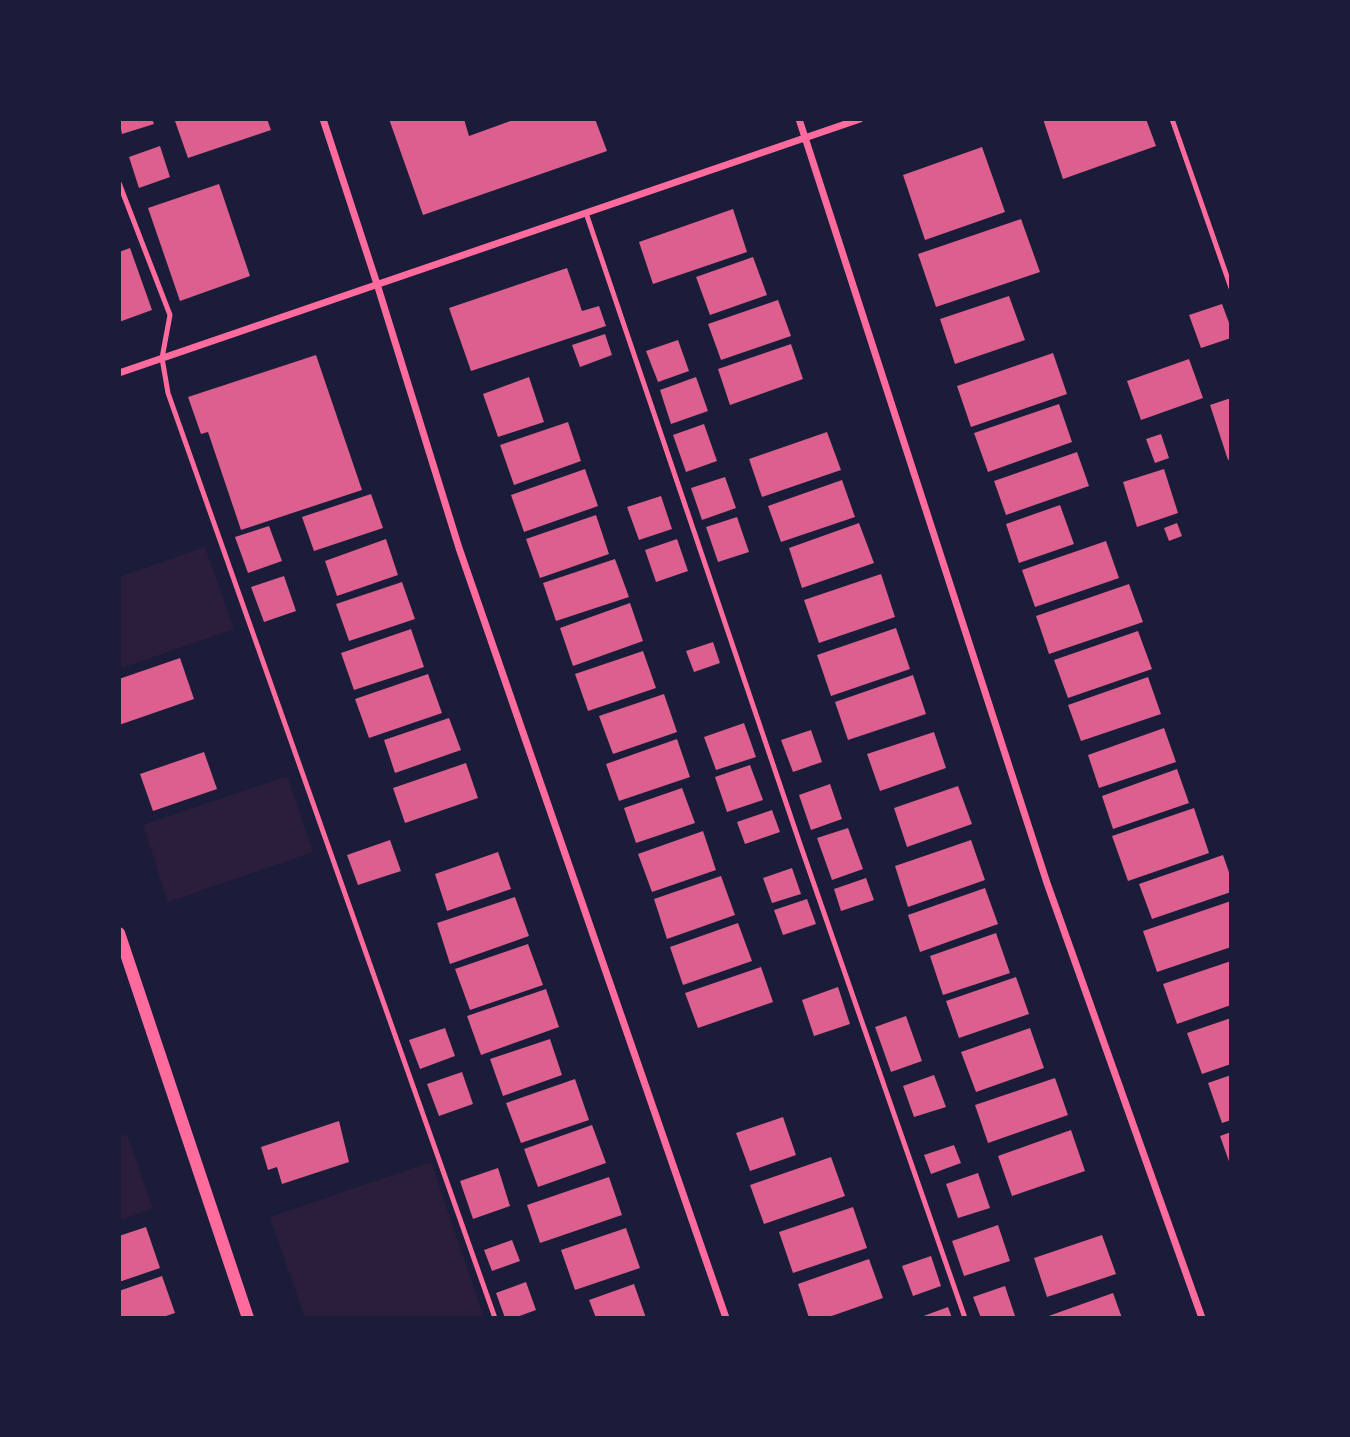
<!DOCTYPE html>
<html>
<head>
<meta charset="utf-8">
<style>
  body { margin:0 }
  #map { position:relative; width:1350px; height:1437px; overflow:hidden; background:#1b1b3a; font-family:Inter,sans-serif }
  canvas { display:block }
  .frame { position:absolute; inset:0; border:121px solid #1b1b3a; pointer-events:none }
</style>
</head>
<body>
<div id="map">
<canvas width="1350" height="1437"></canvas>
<div class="frame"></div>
</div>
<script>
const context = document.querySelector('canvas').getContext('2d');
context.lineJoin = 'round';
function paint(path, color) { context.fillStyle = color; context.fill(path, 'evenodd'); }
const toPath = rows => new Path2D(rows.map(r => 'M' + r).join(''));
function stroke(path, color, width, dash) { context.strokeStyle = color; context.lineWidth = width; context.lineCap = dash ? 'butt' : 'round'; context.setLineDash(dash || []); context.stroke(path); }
const green = toPath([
  [205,547,234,629,119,669,119,577],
  [287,776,313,852,168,902,143,825],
  [127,1134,153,1209,119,1220,119,1137],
  [431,1162,484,1318,305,1318,270,1217]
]);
const building = toPath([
  [119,119,152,119,154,124,122,134],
  [181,119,267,119,271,130,188,158,175,121],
  [389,119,464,119,469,136,516,119,595,119,607,151,423,215],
  [1043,119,1146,119,1156,146,1063,179],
  [160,146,170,177,139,188,129,157],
  [982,147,1005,212,925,240,903,175],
  [219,184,250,276,180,301,148,208],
  [733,209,747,252,653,284,639,242],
  [1021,219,1040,272,936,307,918,254],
  [130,248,152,310,119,322,119,252],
  [753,257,767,295,710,315,696,277],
  [567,268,582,311,599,306,606,326,471,371,449,308],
  [1009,296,1025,340,955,364,940,319],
  [778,300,791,336,721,360,708,324],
  [1222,304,1231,328,1231,338,1201,348,1189,315],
  [605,334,612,355,580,367,572,345],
  [678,340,689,371,658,382,646,351],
  [791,344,803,379,730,405,718,369],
  [1053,353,1067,394,971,427,957,386],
  [316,355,362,490,241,530,208,432,201,434,188,397],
  [1189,359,1203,398,1141,420,1127,381],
  [529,377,544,422,498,437,483,394],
  [696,377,708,411,671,424,660,390],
  [1231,398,1231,459,1228,460,1210,405],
  [1059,404,1072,442,988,472,974,433],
  [568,422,581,461,514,485,500,445],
  [704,424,717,461,686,472,673,435],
  [827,432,841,470,762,497,749,459],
  [1161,434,1169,458,1155,463,1146,439],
  [1077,452,1089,486,1006,515,994,481],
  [585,469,598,506,524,532,511,495],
  [1164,469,1178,513,1137,527,1123,482],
  [725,477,736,508,702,520,691,488],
  [842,480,855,517,781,542,768,506],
  [371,494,383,528,314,551,302,517],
  [661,496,672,529,639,540,627,507],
  [1060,505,1074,544,1019,563,1006,524],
  [596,515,609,554,540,578,526,539],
  [737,517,749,552,718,562,706,527],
  [859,523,874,563,802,588,789,548],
  [1177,523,1182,536,1169,541,1164,528],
  [269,526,282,561,248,573,235,537],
  [386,539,398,575,337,596,325,561],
  [677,539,688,571,656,582,645,550],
  [1106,541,1119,578,1035,607,1022,570],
  [615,559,629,597,556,621,543,583],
  [881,574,895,617,819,643,804,600],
  [284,576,296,611,264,622,251,587],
  [402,582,415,619,349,641,336,604],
  [1129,584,1143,622,1049,654,1036,616],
  [630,603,643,641,573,666,560,628],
  [896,628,910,669,831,696,817,655],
  [411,629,424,667,354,690,341,653],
  [1138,631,1152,669,1068,698,1054,660],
  [713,642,720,663,694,672,686,651],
  [643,651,656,688,588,711,575,674],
  [180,658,194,699,119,725,119,679],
  [428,674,442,713,369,738,355,699],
  [913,675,926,714,848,740,835,702],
  [1148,677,1161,714,1081,741,1068,705],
  [664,694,677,732,613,754,599,716],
  [449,718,461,750,395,773,384,740],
  [744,723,756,757,716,770,704,737],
  [1164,728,1176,762,1099,788,1088,755],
  [811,730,822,762,793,772,781,740],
  [934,732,946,768,880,791,867,754],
  [677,739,690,777,619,801,606,764],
  [204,752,217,789,153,811,140,774],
  [466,763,478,798,405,823,393,788],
  [750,765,763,800,727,812,715,777],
  [1177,769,1189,803,1113,829,1102,796],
  [830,784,842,819,811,830,799,795],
  [958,786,972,824,907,847,894,808],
  [682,788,695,823,636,843,624,808],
  [1194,808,1209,853,1128,881,1112,836],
  [772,810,780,832,745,844,737,822],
  [848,828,863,869,832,880,817,838],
  [703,831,716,870,652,892,638,854],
  [390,840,401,871,358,885,347,855],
  [971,840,985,880,908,907,895,866],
  [498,852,511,889,447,911,435,874],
  [1223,855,1231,878,1231,892,1152,919,1139,884],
  [792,868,801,894,772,903,763,878],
  [721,876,735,915,667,939,654,899],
  [866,878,874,900,841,911,834,889],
  [985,888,998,924,920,952,908,915],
  [515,897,529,936,450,964,437,923],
  [807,899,816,924,783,935,774,910],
  [1231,901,1231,947,1157,972,1143,931],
  [738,923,752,961,683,985,670,947],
  [996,933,1010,973,943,995,930,956],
  [528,944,543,985,470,1010,455,969],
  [1231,961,1231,1005,1177,1024,1163,984],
  [761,967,773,1002,698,1028,685,993],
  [1016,977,1029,1014,959,1038,946,1001],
  [838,987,850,1024,814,1036,802,1000],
  [546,989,559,1027,481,1055,467,1016],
  [906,1016,922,1061,891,1072,875,1027],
  [1231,1018,1231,1064,1202,1074,1187,1033],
  [445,1028,455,1056,420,1069,409,1040],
  [1030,1028,1044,1068,976,1092,961,1052],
  [550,1039,562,1075,503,1096,490,1059],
  [462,1072,473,1104,439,1116,427,1084],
  [934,1075,946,1107,914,1117,903,1086],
  [1231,1075,1231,1120,1222,1123,1208,1083],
  [1055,1078,1068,1115,988,1143,975,1105],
  [575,1079,589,1120,521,1143,506,1103],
  [783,1117,796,1155,750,1171,736,1133],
  [339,1121,349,1162,282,1184,277,1167,268,1170,261,1147],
  [592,1125,606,1163,538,1187,524,1149],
  [1071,1130,1085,1171,1012,1196,998,1156],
  [1231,1132,1231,1167,1220,1136],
  [954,1145,961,1163,931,1174,924,1155],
  [831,1157,845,1196,764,1224,750,1185],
  [498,1168,510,1206,473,1219,460,1181],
  [978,1173,990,1208,958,1218,946,1184],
  [609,1177,622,1215,540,1243,527,1205],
  [853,1207,867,1248,793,1273,779,1232],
  [998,1225,1010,1261,964,1276,952,1241],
  [146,1227,160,1268,119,1282,119,1236],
  [626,1228,640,1268,575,1290,561,1250],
  [1102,1235,1116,1274,1047,1297,1034,1258],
  [512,1240,520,1261,492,1271,484,1250],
  [931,1256,941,1286,913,1296,902,1266],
  [869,1259,883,1298,826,1318,809,1318,798,1284],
  [162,1276,175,1313,160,1318,119,1318,119,1291],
  [526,1282,536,1310,514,1318,505,1318,496,1293],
  [634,1284,646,1318,596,1318,589,1300],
  [1005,1286,1015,1316,981,1318,973,1297],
  [1113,1293,1122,1318,1043,1318],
  [948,1307,952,1318,918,1318]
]);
const service = toPath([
  [1172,119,1231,288],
  [119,183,170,315,162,358,168,393,495,1318],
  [586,213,800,844,965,1318]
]);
const minor = toPath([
  [323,119,377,284,459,548,726,1318],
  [799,119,1047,883,1202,1318],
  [119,373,860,119]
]);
const tertiary = toPath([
  [119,933,248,1318]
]);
paint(green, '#2a1e3b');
paint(building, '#dd5f8e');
stroke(service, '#ff6b9d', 5);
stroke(minor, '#ff6b9d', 7);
stroke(tertiary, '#ff6b9d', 12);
</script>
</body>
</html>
